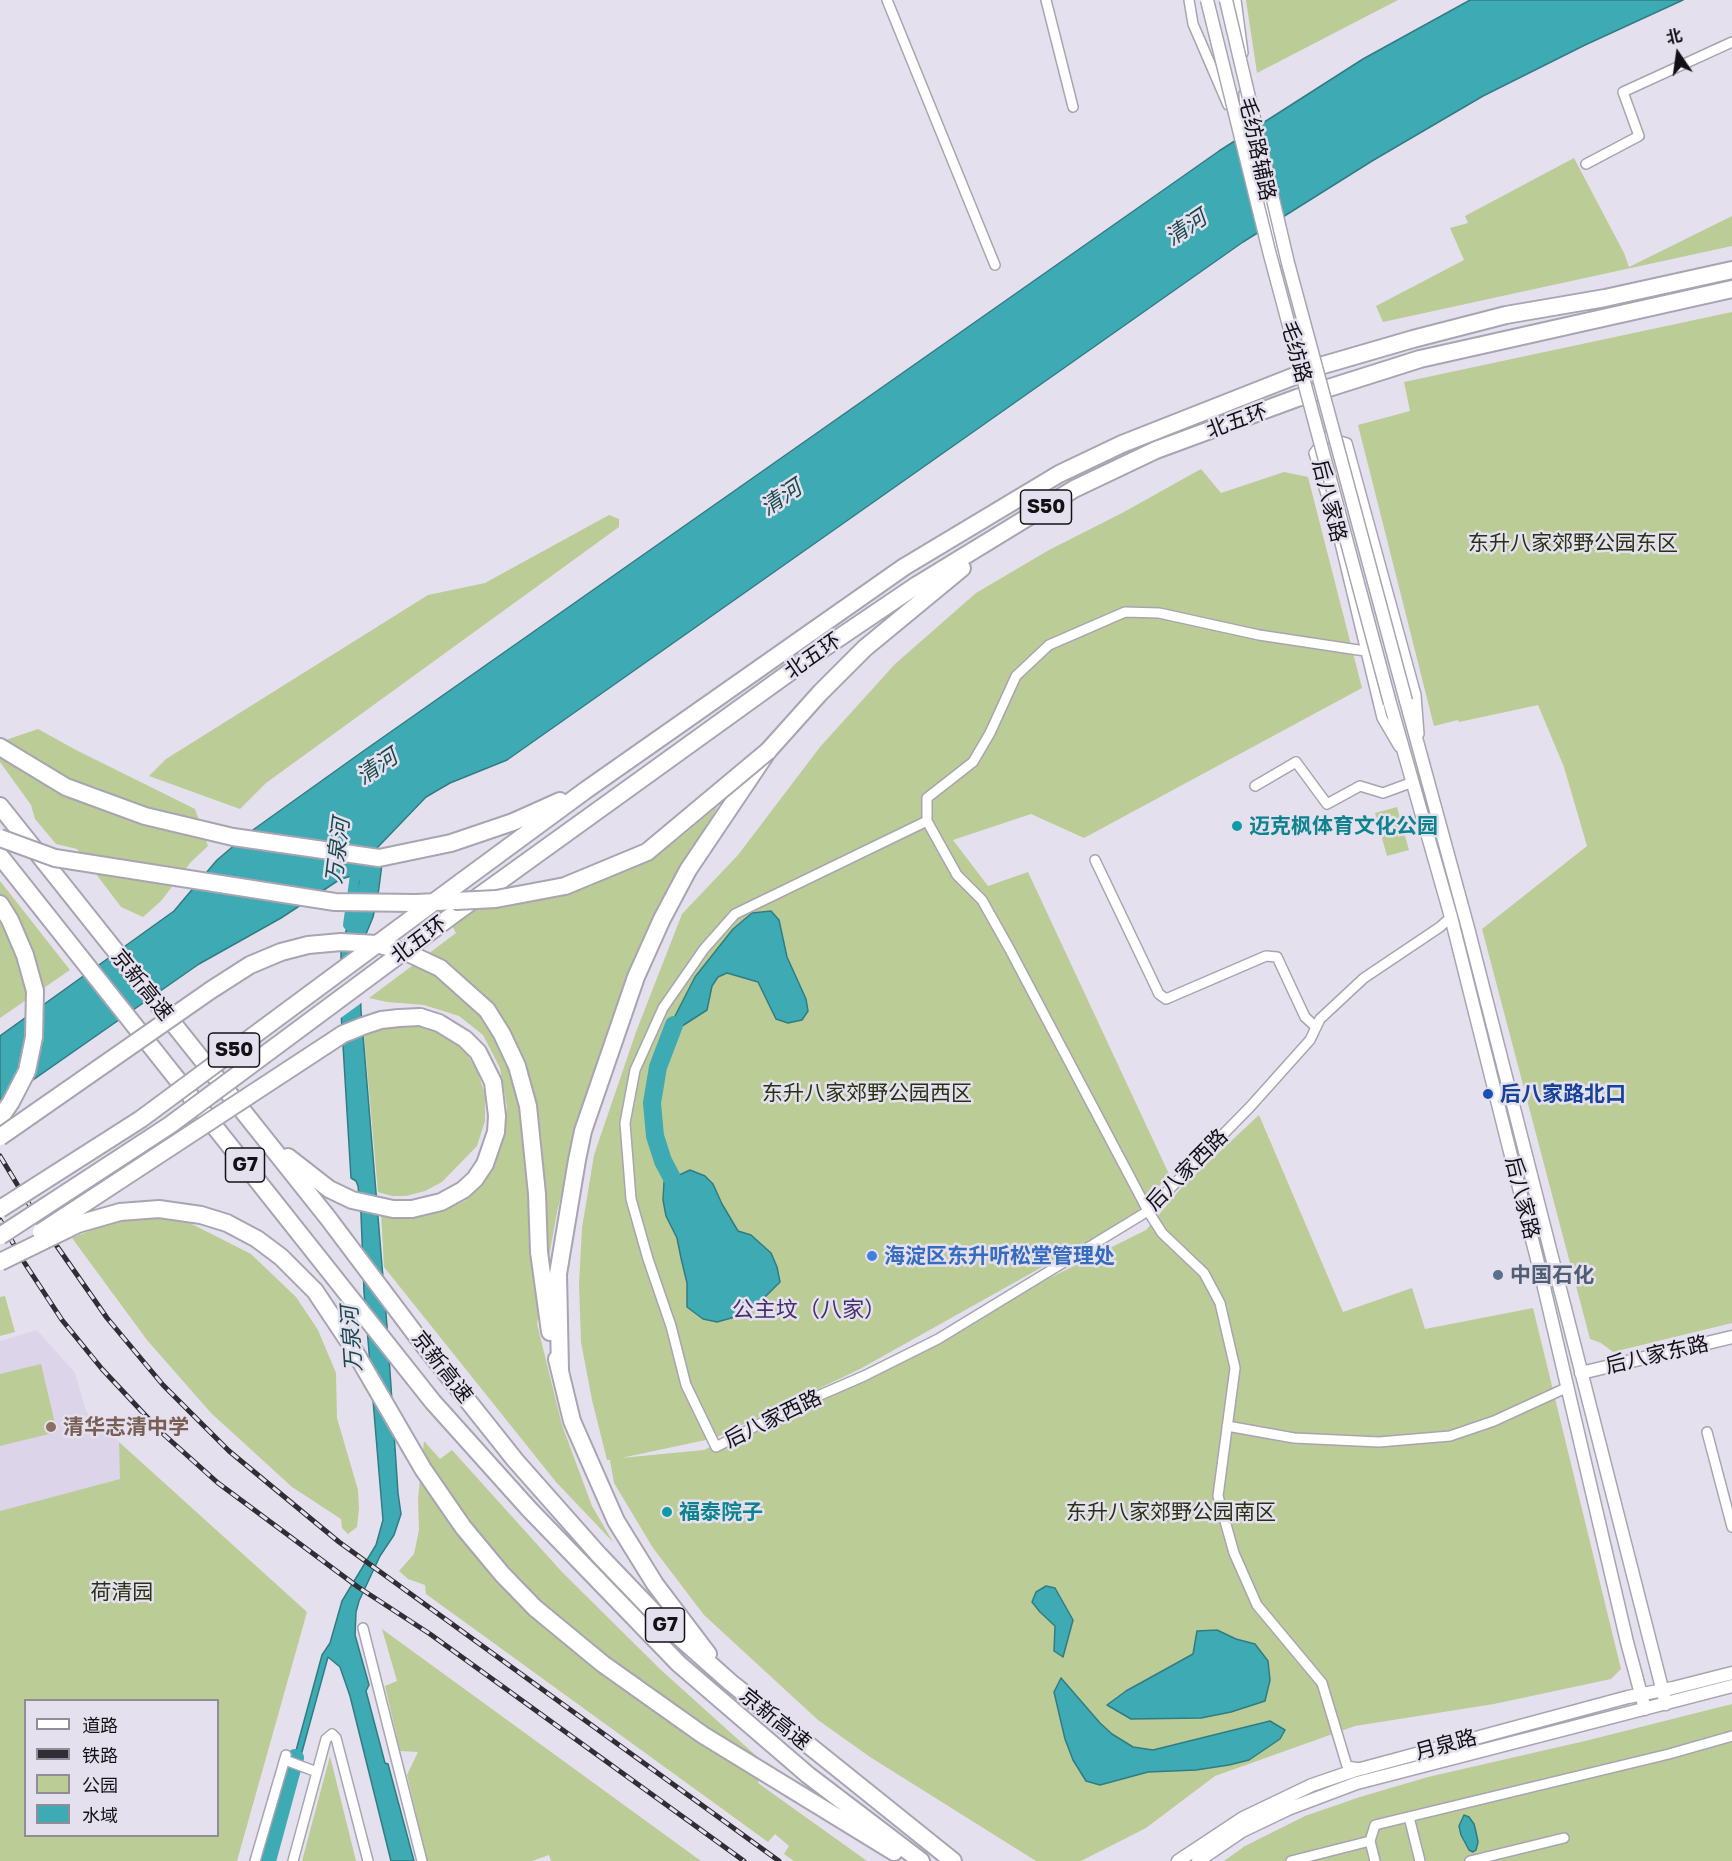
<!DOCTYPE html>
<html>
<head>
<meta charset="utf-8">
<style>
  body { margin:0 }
  #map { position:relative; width:1732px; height:1861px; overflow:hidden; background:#e5e0ee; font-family:"Golos Text","Noto Sans SC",sans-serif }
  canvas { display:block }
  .legend { position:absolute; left:24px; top:1699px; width:195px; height:138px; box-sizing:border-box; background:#e5e0ee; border:2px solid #918d98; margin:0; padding:8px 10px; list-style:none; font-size:18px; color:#131116 }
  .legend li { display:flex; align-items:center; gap:12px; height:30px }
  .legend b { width:30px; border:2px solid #918d98 }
  .north { position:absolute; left:1648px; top:24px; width:60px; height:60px; -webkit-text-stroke:4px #e5e0ee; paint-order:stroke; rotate:347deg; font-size:16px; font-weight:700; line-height:24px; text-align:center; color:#131116 }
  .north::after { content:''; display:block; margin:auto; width:21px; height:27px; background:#131116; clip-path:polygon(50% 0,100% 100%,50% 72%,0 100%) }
</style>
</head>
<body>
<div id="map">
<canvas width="1732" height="1861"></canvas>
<ul class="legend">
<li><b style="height:8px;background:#fff"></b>道路</li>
<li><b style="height:8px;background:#302e34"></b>铁路</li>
<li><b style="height:16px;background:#bbcc96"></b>公园</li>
<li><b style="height:16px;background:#3eaab3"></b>水域</li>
</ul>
<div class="north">北</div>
</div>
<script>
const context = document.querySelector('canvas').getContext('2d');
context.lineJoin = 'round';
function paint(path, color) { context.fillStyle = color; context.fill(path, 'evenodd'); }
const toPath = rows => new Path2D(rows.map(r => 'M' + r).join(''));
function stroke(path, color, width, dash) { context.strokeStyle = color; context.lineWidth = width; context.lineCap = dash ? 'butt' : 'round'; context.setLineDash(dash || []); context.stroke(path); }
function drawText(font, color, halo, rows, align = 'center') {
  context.font = font + ' "Golos Text","Noto Sans SC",sans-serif'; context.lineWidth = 5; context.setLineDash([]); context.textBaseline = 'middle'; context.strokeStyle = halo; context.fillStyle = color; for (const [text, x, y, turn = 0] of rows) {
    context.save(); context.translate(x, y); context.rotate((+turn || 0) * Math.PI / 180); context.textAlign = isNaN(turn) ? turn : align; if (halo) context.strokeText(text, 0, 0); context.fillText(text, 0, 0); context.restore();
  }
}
const built = toPath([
  [37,1330,75,1373,86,1411,119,1442,121,1479,0,1511,0,1341]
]);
const green = toPath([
  [1246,0,1398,0,1257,73],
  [1574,158,1624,253,1629,267,1732,216,1732,246,1383,322,1376,306,1464,260,1450,228,1468,223,1465,216],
  [1732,312,1732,1323,1613,1352,1601,1343,1590,1339,1482,929,1587,846,1564,767,1538,705,1459,722,1458,720,1434,726,1358,425,1410,411,1404,382],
  [1201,469,1221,493,1284,472,1308,477,1362,688,1084,838,1031,814,953,840,988,886,1028,872,1169,1174,1135,1215,860,1369,715,1438,621,1458,704,1450,1146,1230,1182,1187,1259,1115,1343,1312,1412,1288,1425,1329,1533,1308,1621,1669,1611,1679,1494,1704,1355,1726,1215,1776,1146,1828,1081,1861,1036,1861,870,1757,818,1720,704,1615,653,1548,614,1483,610,1460,607,1460,592,1400,581,1342,579,1284,582,1228,594,1155,636,1032,682,914,738,855,820,747,895,664,976,593,1049,550,1122,513],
  [609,515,619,519,619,527,266,783,240,809,149,776,166,759,428,595,485,583],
  [38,729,76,750,195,809,208,846,191,862,161,901,143,917,121,907,77,849,56,844,35,819,31,805,0,762,0,742],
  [718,806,639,949,586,1098,557,1212,537,1324,562,1425,592,1506,613,1542,556,1482,384,1267,381,1212,413,1216,437,1213,465,1201,484,1179,498,1153,507,1107,500,1068,483,1035,459,1016,424,1005,387,1002,369,998,456,933,452,926,478,907,524,901,589,887,671,845],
  [1397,807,1409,850,1387,856,1375,813],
  [0,881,70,970,0,1018],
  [411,1025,425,1027,447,1035,467,1054,478,1073,485,1094,485,1121,477,1146,442,1182,425,1191,406,1196,392,1196,378,1192,364,1035,390,1027],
  [178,1217,251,1254,296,1297,318,1330,336,1373,337,1418,358,1490,359,1509,357,1527,348,1534,342,1528,341,1519,292,1487,211,1413,147,1340,72,1238,121,1218],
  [5,1296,15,1332,0,1336,0,1297],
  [41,1364,57,1432,0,1446,0,1374],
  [424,1441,440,1459,452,1450,562,1572,661,1670,762,1761,758,1783,867,1861,794,1861,784,1854,789,1846,775,1834,768,1842,426,1594,425,1585,408,1579,399,1571,414,1554,419,1530,418,1499],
  [119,1442,307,1612,237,1861,0,1861,0,1511,120,1479],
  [218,1700,218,1836,26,1836,26,1700],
  [382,1629,701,1861,551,1861,549,1855,532,1861,427,1861,407,1775,418,1752,400,1751,385,1686,397,1681],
  [1732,1704,1732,1861,1224,1861,1245,1846,1305,1816,1360,1797,1428,1777,1585,1741],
  [330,1756,356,1861,302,1861]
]);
const water = toPath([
  [1470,0,1683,0,1585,45,1483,96,1372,161,1243,242,507,760,450,783,426,797,377,848,382,864,378,895,373,917,359,951,361,1011,387,1326,398,1493,401,1514,394,1535,380,1556,359,1601,356,1612,355,1635,369,1685,366,1691,385,1763,388,1764,414,1861,391,1861,350,1696,340,1667,328,1657,294,1781,288,1780,322,1655,330,1643,342,1601,376,1545,383,1520,364,1292,361,1214,358,1186,356,1181,351,1178,341,1012,341,950,359,882,357,874,339,880,281,918,199,964,0,1103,0,1036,174,911,217,860,250,832,362,752,1219,151,1363,59,1470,0],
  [771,911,779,920,787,957,806,999,808,1011,802,1020,788,1023,776,1019,758,982,727,973,718,977,712,986,707,1010,679,1028,674,1025,674,1018,695,977,733,929,752,913,771,911],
  [690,1170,705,1176,713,1184,722,1204,738,1231,751,1235,771,1253,777,1267,780,1282,758,1304,735,1317,717,1322,703,1319,687,1307,687,1283,681,1258,677,1238,666,1216,663,1200,664,1182,690,1170],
  [1046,1586,1055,1588,1073,1620,1063,1657,1054,1651,1055,1626,1040,1612,1032,1602,1036,1592,1046,1586],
  [1217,1630,1236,1639,1255,1644,1268,1661,1270,1680,1265,1701,1231,1712,1201,1718,1131,1719,1107,1705,1126,1691,1193,1654,1197,1631,1217,1630],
  [1061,1678,1100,1723,1112,1734,1133,1747,1153,1750,1270,1721,1285,1730,1280,1739,1249,1760,1229,1765,1196,1770,1148,1772,1100,1785,1086,1781,1073,1760,1065,1739,1054,1692,1061,1678],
  [1464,1815,1469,1817,1474,1824,1476,1832,1478,1842,1476,1850,1473,1852,1469,1850,1461,1835,1459,1826,1464,1815]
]);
const pier = toPath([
  [362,958,364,1001,338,1020,338,975]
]);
const canal = toPath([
  [348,925,357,861]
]);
const river = toPath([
  [672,1178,663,1161,655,1136,652,1103,658,1067,674,1025],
  [267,1861,295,1758]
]);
const street = toPath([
  [887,0,995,265],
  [1046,0,1073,107],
  [1189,0,1193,24,1228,105],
  [1236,0,1243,53],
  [1244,94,1245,109,1281,261],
  [1586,164,1639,136,1623,92,1732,42],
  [1399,747,1382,718,1339,539,1314,453,1326,437,1347,443,1416,695,1419,734],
  [1255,786,1296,762,1327,804,1360,786,1383,793,1413,782],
  [927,821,735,914,704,949,663,1008,635,1070,625,1123,631,1199,648,1259,671,1326,686,1385,716,1447,788,1409,864,1376,938,1339,1148,1211,1250,1107,1310,1040,1320,1019,1364,978,1440,927,1451,917],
  [1095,860,1159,994,1166,999,1266,956,1277,957,1305,1017,1316,1027],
  [1227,1426,1294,1438,1379,1442,1450,1436,1494,1421,1568,1387],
  [1707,1432,1732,1527],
  [363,1628,422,1861],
  [285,1760,317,1772],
  [1359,1768,1347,1766,1322,1683,1257,1605,1234,1553,1218,1496,1235,1368,1220,1303,1204,1273,1162,1233,1148,1211,1009,948,982,900,957,875,927,821,927,798,973,762,990,733,1016,676,1049,645,1125,612,1159,613,1259,635,1365,651],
  [1409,1817,1420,1861],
  [1370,1841,1375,1861],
  [255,1861,286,1755],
  [293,1861,326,1739,332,1734,336,1738,368,1861],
  [1291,1861,1370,1841,1375,1825,1669,1754,1732,1736],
  [1470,1861,1564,1838]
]);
const secondary = toPath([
  [1406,701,1468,928,1666,1704],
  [1390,703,1451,917,1543,1283,1627,1642,1645,1709],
  [1581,1373,1732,1337],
  [1178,1861,1243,1818,1312,1785,1353,1771,1628,1697,1673,1688,1732,1673],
  [1198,1861,1242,1831,1288,1809,1357,1783,1732,1686]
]);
const highway = toPath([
  [0,747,66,787,145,816,233,837,379,858,451,843,513,822,560,801],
  [0,806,328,1218,422,1343,515,1460,599,1555,668,1627,730,1682,953,1861],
  [0,856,433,1402,529,1509,679,1664,808,1775,921,1861],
  [461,882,586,790,904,567,1059,474,1122,444,1320,366,1413,339,1506,315,1605,298,1732,270],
  [0,904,10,920,25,955,35,991,34,1037,27,1071,11,1102,0,1118],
  [450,917,815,654,917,585,1074,489,1156,450,1297,398,1420,359,1732,289],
  [288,1157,329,1189,352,1200,393,1209,412,1209,441,1202,463,1190,475,1179,485,1164,496,1132,497,1116,493,1082,478,1052,465,1039,439,1023,420,1017],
  [539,1252,550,1332],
  [557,1359,572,1421,616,1521,655,1584,708,1654],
  [560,1370,558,1274,577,1160,583,1131,636,977,662,919,688,870,768,751,820,693,865,648,962,568],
  [535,1608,603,1664,703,1735,894,1852]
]);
const rail = toPath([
  [0,1156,38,1219,107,1318,163,1385,229,1451,339,1542,779,1861],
  [0,1220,22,1259,62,1320,102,1369,161,1432,218,1483,358,1587,430,1634,744,1861]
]);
const secondaryBridge = toPath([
  [1207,0,1269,251,1390,703],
  [1226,0,1288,263,1406,701]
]);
const highwayBridge = toPath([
  [0,838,55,858,335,902,416,903,496,899,565,886,647,852,768,751],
  [0,1137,211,990,250,965,281,952,308,945,341,942,377,944,408,953,440,968,487,1010,502,1034,517,1066,528,1106,537,1194,539,1252],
  [0,1209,141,1119,461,882],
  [41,1232,343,1034,363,1026,381,1020,399,1018,420,1017],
  [0,1236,170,1125,450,917],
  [0,1262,78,1224,120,1212,159,1209,201,1215,227,1223,257,1239,281,1257,315,1291,351,1345,423,1469,463,1527,502,1574,535,1608]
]);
const markers = [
  [1237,826,6,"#0f9aa8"],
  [1488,1094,6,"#1a4fb4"],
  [872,1256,6,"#3f7fe0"],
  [1498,1275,6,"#5c6f8a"],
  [51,1427,6,"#8d6e63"],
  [667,1512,6,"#0f9aa8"]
];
const shields = [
  [1046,507,51],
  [234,1050,51],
  [245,1165,39],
  [665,1625,39]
];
const shieldNames = [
  ["S50",1046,507],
  ["S50",234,1050],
  ["G7",245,1165],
  ["G7",665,1625]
];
const streetNames = [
  ["毛纺路辅路",1257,149,78],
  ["毛纺路",1296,352,75],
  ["北五环",1237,421,-20],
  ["后八家路",1329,501,76],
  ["北五环",813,656,-35],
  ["北五环",419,940,-37],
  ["京新高速",142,985,51],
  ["后八家西路",1187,1170,-45],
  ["后八家路",1522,1198,76],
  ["后八家东路",1657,1355,-13],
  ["京新高速",442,1367,52],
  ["后八家西路",773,1419,-26],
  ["京新高速",775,1719,39],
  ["月泉路",1446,1745,-15]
];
const parkNames = [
  ["东升八家郊野公园东区",1573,543],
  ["东升八家郊野公园西区",867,1093],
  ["东升八家郊野公园南区",1171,1512],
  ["荷清园",122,1592]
];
const cultureNames = [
  ["迈克枫体育文化公园",1249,826],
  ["福泰院子",679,1512]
];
const transitNames = [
  ["后八家路北口",1500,1094]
];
const shopNames = [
  ["海淀区东升听松堂管理处",884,1256]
];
const serviceNames = [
  ["中国石化",1510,1275]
];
const educationNames = [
  ["清华志清中学",63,1427]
];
const waterNames = [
  ["清河",1186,228,-34],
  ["清河",781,498,-34],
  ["清河",377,767,-34],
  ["万泉河",338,851,-83],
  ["万泉河",352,1339,-94]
];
const neighbourhoodNames = [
  ["公主坟（八家）",809,1310]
];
paint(built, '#dcd4e8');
paint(green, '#bbcc96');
paint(water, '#3eaab3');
stroke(water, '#317c84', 1.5);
paint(pier, '#e5e0ee');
stroke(canal, '#3eaab3', 10);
stroke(river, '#3eaab3', 18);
stroke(street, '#a9a4b1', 12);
stroke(secondary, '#a9a4b1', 15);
stroke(highway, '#a9a4b1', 20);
stroke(street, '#fff', 9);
stroke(secondary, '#fff', 12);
stroke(highway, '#fff', 16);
stroke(rail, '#302e34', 5);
stroke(rail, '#e5e0ee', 3, [9]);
stroke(secondaryBridge, '#a9a4b1', 15, []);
stroke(highwayBridge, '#a9a4b1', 20, []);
stroke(secondaryBridge, '#fff', 12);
stroke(highwayBridge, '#fff', 16);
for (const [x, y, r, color] of markers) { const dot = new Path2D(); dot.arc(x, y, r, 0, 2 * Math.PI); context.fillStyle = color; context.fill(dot); stroke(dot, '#e5e0ee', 2); }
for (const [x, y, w] of shields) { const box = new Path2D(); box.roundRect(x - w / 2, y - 17, w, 34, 4.5); context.fillStyle = '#e5e0ee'; context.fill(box); stroke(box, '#131116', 1.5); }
drawText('bold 20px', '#131116', null, shieldNames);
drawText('21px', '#131116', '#e5e0ee', streetNames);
drawText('21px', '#283112', '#e5e0ee', parkNames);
drawText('bold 21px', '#0d838f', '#e5e0ee', cultureNames, 'left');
drawText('bold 21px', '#164399', '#e5e0ee', transitNames, 'left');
drawText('bold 21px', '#366cbe', '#e5e0ee', shopNames, 'left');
drawText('bold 21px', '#4e5e75', '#e5e0ee', serviceNames, 'left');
drawText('bold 21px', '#785e54', '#e5e0ee', educationNames, 'left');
drawText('italic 22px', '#1a4a4d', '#e5e0ee', waterNames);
drawText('22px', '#43306c', '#e5e0ee', neighbourhoodNames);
</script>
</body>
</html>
